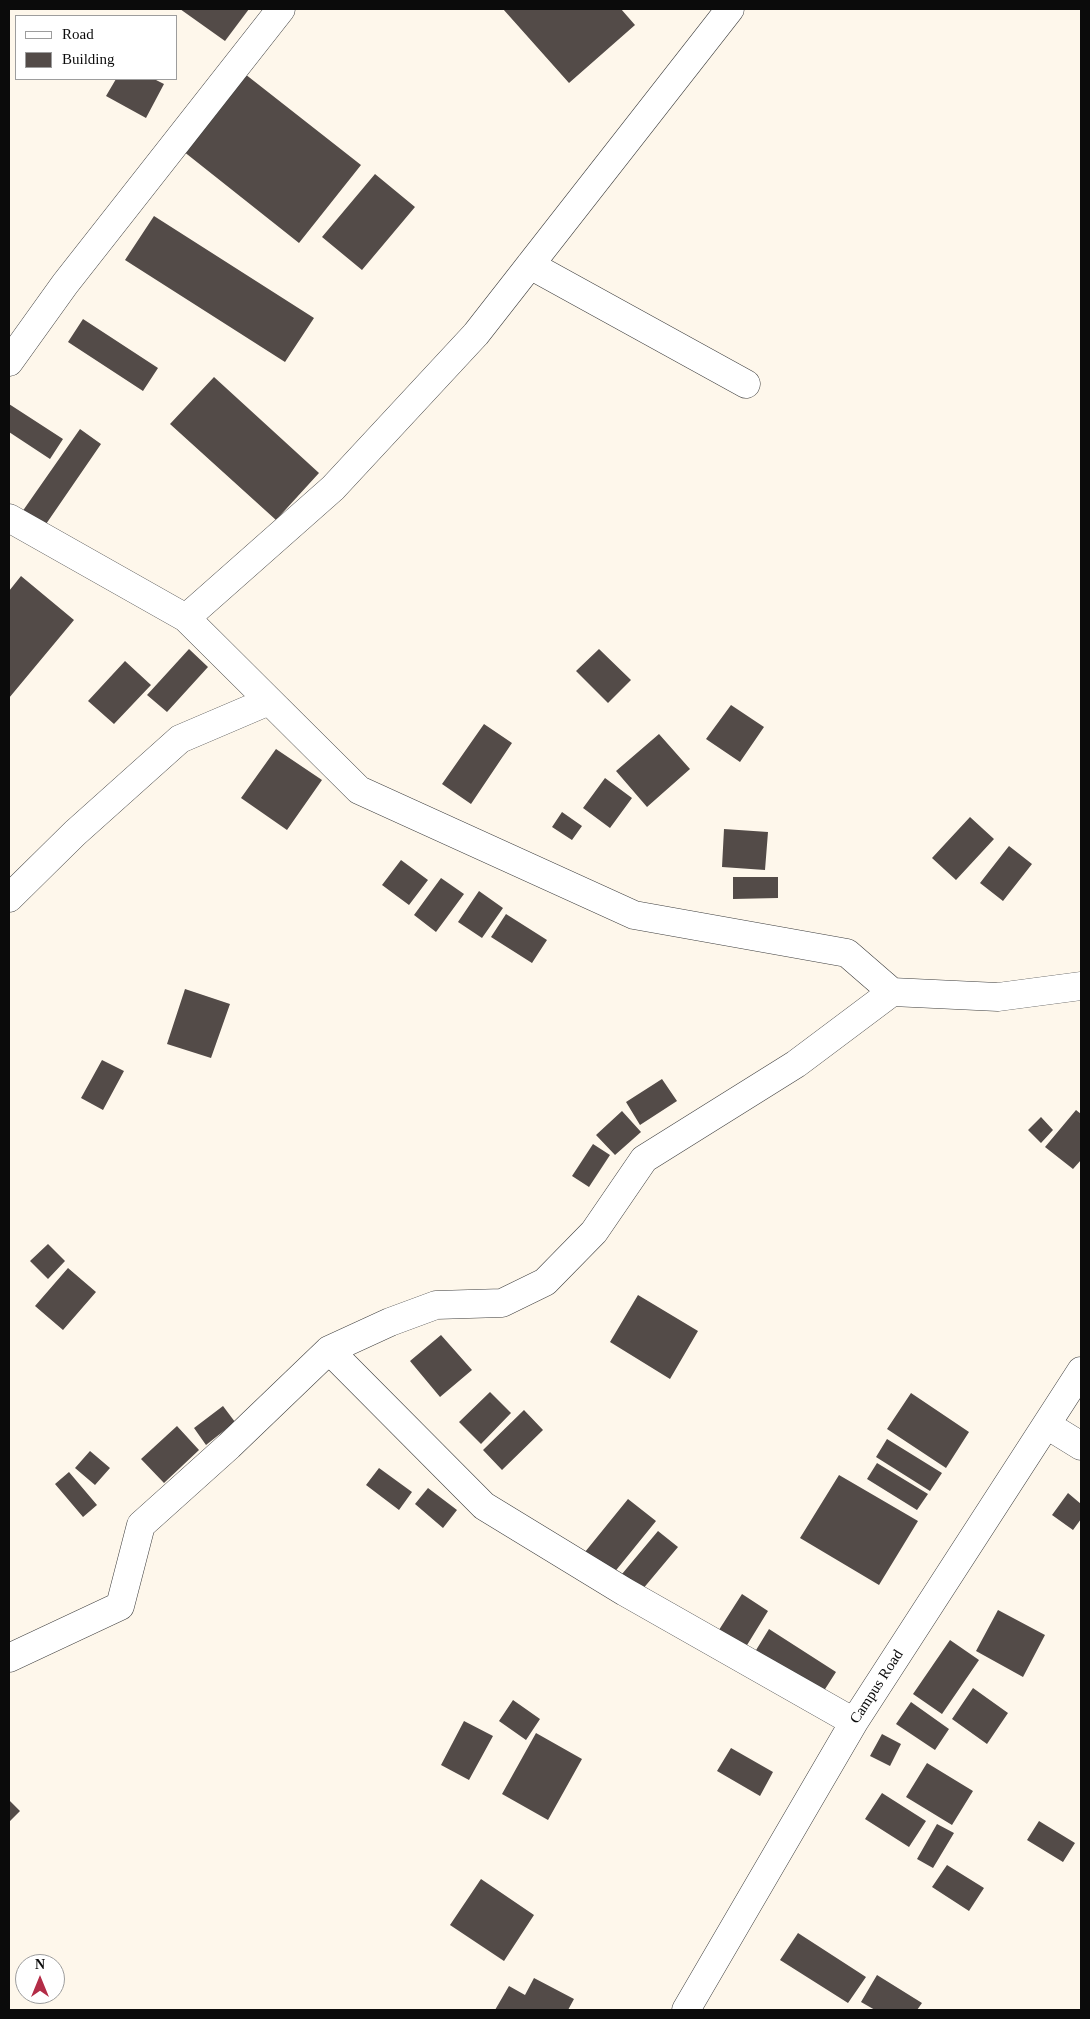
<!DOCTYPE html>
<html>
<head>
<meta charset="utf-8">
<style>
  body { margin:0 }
  #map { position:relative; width:1090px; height:2019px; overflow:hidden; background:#fef7eb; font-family:Georgia,serif }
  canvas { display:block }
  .frame { position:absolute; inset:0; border:10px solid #0b0b0b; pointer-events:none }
  .legend { position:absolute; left:15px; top:15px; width:162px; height:65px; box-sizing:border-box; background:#fff; border:1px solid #9d9d9d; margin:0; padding:6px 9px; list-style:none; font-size:15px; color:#0b0b0b }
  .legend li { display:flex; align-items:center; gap:10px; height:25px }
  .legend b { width:25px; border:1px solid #9d9d9d }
  .north { position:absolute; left:15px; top:1954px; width:50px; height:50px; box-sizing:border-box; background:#fff; border:1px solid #9d9d9d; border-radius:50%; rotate:0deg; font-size:14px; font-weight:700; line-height:20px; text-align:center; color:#0b0b0b }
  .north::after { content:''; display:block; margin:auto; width:18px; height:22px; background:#b32c47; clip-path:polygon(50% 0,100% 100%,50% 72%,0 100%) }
</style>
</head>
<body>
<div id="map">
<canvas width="1090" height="2019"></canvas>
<div class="frame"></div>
<ul class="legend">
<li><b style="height:6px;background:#fff"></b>Road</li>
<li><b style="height:14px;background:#534b48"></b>Building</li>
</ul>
<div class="north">N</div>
</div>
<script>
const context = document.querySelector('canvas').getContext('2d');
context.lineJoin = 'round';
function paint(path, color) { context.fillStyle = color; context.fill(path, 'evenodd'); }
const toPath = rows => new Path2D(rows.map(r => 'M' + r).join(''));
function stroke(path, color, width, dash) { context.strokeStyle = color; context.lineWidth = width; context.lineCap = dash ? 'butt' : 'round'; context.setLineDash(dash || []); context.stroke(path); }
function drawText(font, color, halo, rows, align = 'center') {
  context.font = font + ' Georgia,serif'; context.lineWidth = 5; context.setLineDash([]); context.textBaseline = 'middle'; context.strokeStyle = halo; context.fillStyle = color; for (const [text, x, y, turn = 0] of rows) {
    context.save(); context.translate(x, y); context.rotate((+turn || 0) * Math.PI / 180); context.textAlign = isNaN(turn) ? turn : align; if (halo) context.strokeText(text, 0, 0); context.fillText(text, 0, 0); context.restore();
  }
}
const building = toPath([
  [180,9,249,9,225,41],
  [503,9,621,9,635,25,569,83],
  [245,74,361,165,299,243,183,151],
  [116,79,154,79,164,84,146,118,106,96],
  [375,174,415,207,362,270,322,237],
  [154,216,314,318,285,362,125,260],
  [83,319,158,368,143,391,68,342],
  [214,377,319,473,276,520,170,424],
  [9,404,63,439,50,459,9,432],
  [80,429,101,444,44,527,22,512],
  [21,576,74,620,9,698,9,591],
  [189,649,208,667,167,712,147,695],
  [599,649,631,680,608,703,576,671],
  [125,661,151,685,114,724,88,701],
  [731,705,764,727,740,762,706,739],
  [484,724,512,743,471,804,442,784],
  [659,734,690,769,647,807,616,771],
  [276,749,322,780,287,830,241,798],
  [605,778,632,798,610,828,583,808],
  [562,812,582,826,572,840,552,827],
  [970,817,994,839,956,880,932,858],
  [724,829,768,832,765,870,722,867],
  [1009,846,1032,864,1003,901,980,883],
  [401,860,428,880,409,905,382,885],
  [733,877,778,877,778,898,733,899],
  [441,878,464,894,436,932,414,915],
  [479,891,503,908,482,938,458,922],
  [506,914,547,940,532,963,491,937],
  [185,989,230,1004,211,1058,167,1044],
  [102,1060,124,1071,103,1110,81,1098],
  [662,1079,677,1101,640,1125,626,1102],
  [1076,1110,1081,1114,1081,1160,1073,1169,1045,1147],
  [622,1111,641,1132,615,1155,596,1135],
  [1041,1117,1053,1130,1041,1143,1028,1130],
  [593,1144,610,1155,589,1187,572,1176],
  [48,1244,65,1261,48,1279,30,1261],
  [68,1268,96,1292,63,1330,35,1306],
  [638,1295,698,1331,670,1379,610,1342],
  [441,1335,472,1370,440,1397,410,1361],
  [490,1392,511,1413,481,1444,459,1422],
  [911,1393,969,1432,946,1468,887,1429],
  [223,1406,235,1422,206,1445,194,1428],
  [524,1410,543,1430,502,1470,483,1450],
  [177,1426,199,1450,164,1483,141,1459],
  [887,1439,942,1473,930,1491,876,1457],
  [90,1451,110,1468,95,1485,75,1468],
  [877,1463,928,1494,917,1510,867,1479],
  [379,1468,412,1492,399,1510,366,1485],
  [69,1472,97,1505,83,1517,55,1484],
  [839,1475,918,1521,879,1585,800,1538],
  [428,1488,457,1510,443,1528,415,1504],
  [1068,1493,1081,1504,1081,1519,1073,1530,1052,1515],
  [628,1499,656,1521,613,1574,585,1552],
  [658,1531,678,1547,642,1590,622,1574],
  [742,1594,768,1611,744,1650,717,1633],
  [998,1610,1045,1635,1023,1677,976,1651],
  [769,1629,836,1672,820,1697,753,1655],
  [950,1640,979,1660,942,1714,913,1694],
  [973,1688,1008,1713,987,1744,952,1719],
  [513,1700,540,1719,526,1740,499,1721],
  [911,1702,949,1729,935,1750,896,1724],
  [464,1721,493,1736,469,1780,441,1765],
  [536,1733,582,1759,548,1820,502,1794],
  [882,1734,901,1744,890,1766,870,1756],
  [731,1748,773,1772,760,1796,717,1771],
  [927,1763,973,1791,952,1825,906,1797],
  [882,1793,926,1821,909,1847,865,1819],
  [9,1800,20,1811,9,1822],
  [1039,1821,1075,1843,1063,1862,1027,1840],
  [937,1824,954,1833,933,1868,917,1859],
  [947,1865,984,1888,969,1911,932,1887],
  [481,1879,534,1915,504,1961,450,1925],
  [798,1933,866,1977,848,2003,780,1960],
  [877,1975,922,2003,917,2010,875,2010,861,2002],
  [534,1978,574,1999,568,2010,495,2010,509,1986,525,1995]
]);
const minor = toPath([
  [530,265,746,384],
  [9,362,65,284,281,9],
  [9,518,186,618,359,790,634,915,847,953,892,992,998,997,1081,986],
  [186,618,333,488,476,334,730,9],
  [9,898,75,833,180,739,269,701],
  [329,1350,484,1506,625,1592,854,1722],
  [1047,1425,1081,1446],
  [9,1658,120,1606,141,1525,229,1446,329,1350,390,1322,436,1305,502,1303,545,1282,594,1232,644,1159,796,1064,892,992],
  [686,2010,854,1722,1081,1371]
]);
const streetNames = [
  ["Campus Road",877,1687,-57]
];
paint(building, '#534b48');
stroke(minor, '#3e3e3e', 29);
stroke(minor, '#fff', 28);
drawText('15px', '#0b0b0b', '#fff', streetNames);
</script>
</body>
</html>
